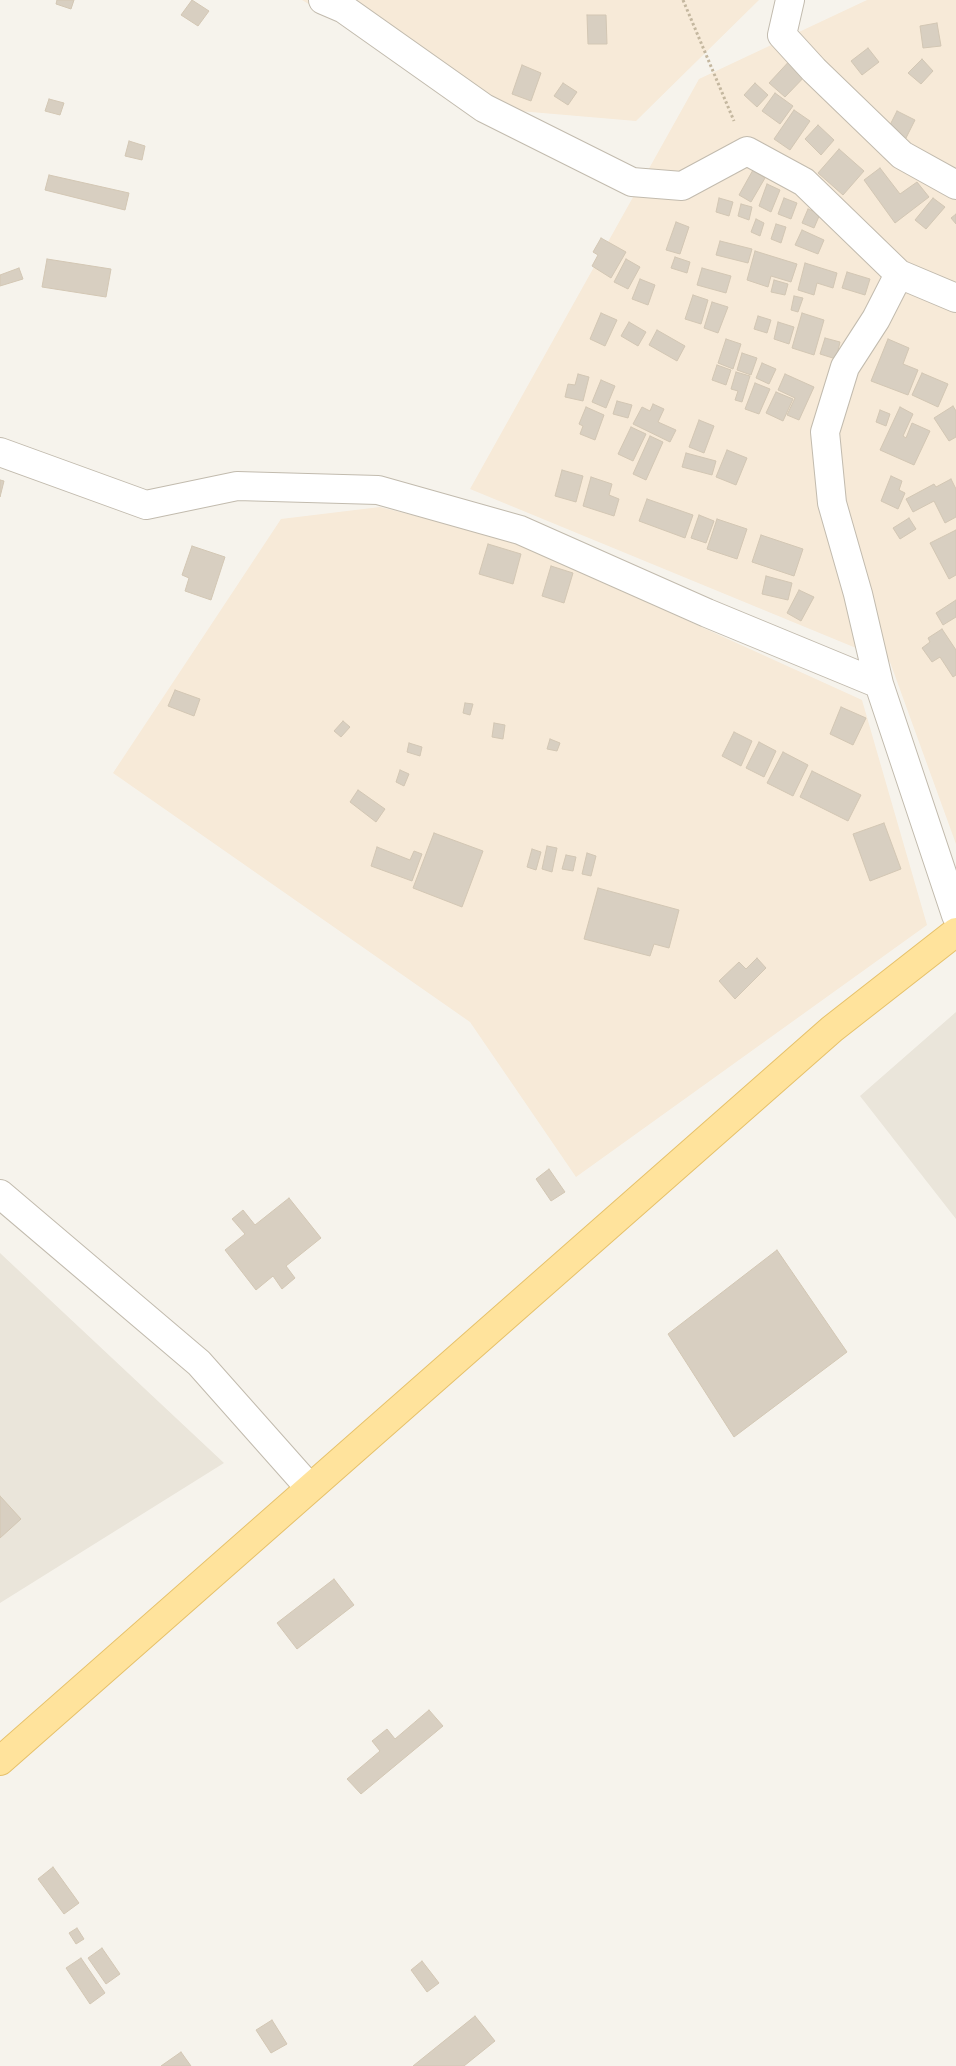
<!DOCTYPE html>
<html>
<head>
<meta charset="utf-8">
<style>
  body { margin:0 }
  canvas { display:block; background:#f6f3ec }
</style>
</head>
<body>
<canvas width="956" height="2066"></canvas>
<script>
const context = document.querySelector('canvas').getContext('2d');
context.lineJoin = 'round';
function paint(path, color) { context.fillStyle = color; context.fill(path, 'evenodd'); }
const toPath = rows => new Path2D(rows.map(r => 'M' + r).join(''));
function stroke(path, color, width, dash) { context.strokeStyle = color; context.lineWidth = width; context.lineCap = dash ? 'butt' : 'round'; context.setLineDash(dash || []); context.stroke(path); }
const residential = toPath([
  [956,1012,956,1219,860,1096],
  [0,1253,224,1463,0,1603]
]);
const commercial = toPath([
  [302,0,759,0,636,121,484,108],
  [867,0,956,0,956,844,890,662,470,489,699,79],
  [380,507,508,539,862,700,927,925,576,1177,470,1022,113,773,281,519]
]);
const building = toPath([
  [57,0,74,0,71,9,56,4,57,0],
  [192,0,209,11,198,26,181,15,192,0],
  [587,15,606,15,607,44,588,44,587,15],
  [937,23,941,46,923,48,920,26,937,23],
  [868,48,879,62,862,75,851,61,868,48],
  [794,56,810,71,785,97,769,83,794,56],
  [922,59,933,71,921,84,908,73,922,59],
  [522,65,541,73,531,101,512,94,522,65],
  [563,83,577,92,568,105,554,96,563,83],
  [755,83,768,95,757,107,744,95,755,83],
  [775,93,793,106,780,124,762,111,775,93],
  [49,99,64,103,60,115,45,111,49,99],
  [794,110,810,121,790,150,774,139,794,110],
  [897,111,915,120,904,142,886,133,897,111],
  [818,125,834,140,821,155,805,139,818,125],
  [129,141,145,146,142,160,125,156,129,141],
  [839,149,864,171,843,195,818,173,839,149],
  [880,168,900,194,917,182,929,197,895,223,864,180,880,168],
  [753,170,765,178,751,202,739,195,753,170],
  [49,175,129,193,125,210,45,190,49,175],
  [767,184,780,190,771,212,759,206,767,184],
  [719,198,733,202,729,216,716,212,719,198],
  [784,198,797,203,791,219,778,214,784,198],
  [933,198,945,207,926,229,915,220,933,198],
  [741,204,752,207,749,220,738,216,741,204],
  [808,209,820,214,814,228,802,223,808,209],
  [956,214,956,224,951,218,956,214],
  [756,219,764,223,760,236,751,232,756,219],
  [676,222,689,227,680,254,666,250,676,222],
  [776,224,786,227,781,243,771,239,776,224],
  [802,230,824,240,818,254,795,245,802,230],
  [601,238,626,252,611,278,592,266,598,255,593,252,601,238],
  [720,241,752,249,748,263,716,255,720,241],
  [755,251,797,264,791,282,771,276,768,287,747,280,755,251],
  [675,257,690,262,687,273,671,268,675,257],
  [47,259,111,269,106,297,42,287,47,259],
  [626,259,640,267,628,289,614,282,626,259],
  [805,263,837,273,833,288,817,283,814,295,798,290,805,263],
  [19,268,23,279,0,286,0,275,19,268],
  [702,268,731,276,726,293,697,285,702,268],
  [847,272,870,279,865,295,842,288,847,272],
  [640,279,655,285,648,305,632,299,640,279],
  [774,280,788,284,785,295,771,292,774,280],
  [693,295,708,300,701,324,685,319,693,295],
  [794,296,803,298,798,312,791,310,794,296],
  [712,302,728,307,718,333,704,328,712,302],
  [601,313,617,320,605,346,590,339,601,313],
  [802,313,824,320,814,355,792,348,802,313],
  [758,316,771,320,767,333,754,329,758,316],
  [629,322,646,332,638,346,621,336,629,322],
  [778,322,794,327,789,344,774,339,778,322],
  [657,330,685,346,677,361,649,345,657,330],
  [825,338,840,342,836,359,820,354,825,338],
  [726,339,741,344,733,369,718,363,726,339],
  [888,339,909,348,903,364,918,370,908,395,871,381,888,339],
  [742,353,757,358,751,375,737,370,742,353],
  [762,363,776,369,769,384,756,378,762,363],
  [717,365,731,370,726,385,712,380,717,365],
  [736,372,750,376,742,402,735,400,738,391,731,389,736,372],
  [922,373,948,384,938,407,912,395,922,373],
  [578,374,589,377,583,401,565,397,568,384,575,385,578,374],
  [785,374,814,387,799,420,787,415,795,398,778,390,785,374],
  [601,380,615,386,606,408,592,402,601,380],
  [755,383,770,389,759,414,745,409,755,383],
  [776,392,793,399,783,421,766,413,776,392],
  [617,401,632,405,628,418,613,414,617,401],
  [653,404,664,409,658,422,676,430,670,442,633,424,642,407,650,411,653,404],
  [953,406,956,411,956,437,949,441,934,418,953,406],
  [586,407,604,415,595,440,580,434,583,426,579,424,586,407],
  [900,407,913,414,903,436,906,438,912,423,930,431,914,465,880,450,900,407],
  [880,410,890,414,886,426,876,422,880,410],
  [699,420,714,426,704,453,689,447,699,420],
  [631,427,646,434,633,461,618,454,631,427],
  [650,436,663,442,646,480,633,474,650,436],
  [727,450,747,458,736,485,716,477,727,450],
  [686,453,716,461,712,475,682,467,686,453],
  [562,470,583,476,576,502,555,496,562,470],
  [891,476,902,481,899,490,905,493,898,509,881,501,891,476],
  [591,477,612,484,609,495,619,499,614,516,583,506,591,477],
  [951,479,956,489,956,517,945,523,934,501,913,512,906,499,934,484,936,487,951,479],
  [0,480,4,481,0,497,0,480],
  [647,499,693,515,685,538,639,521,647,499],
  [699,515,714,521,706,543,691,538,699,515],
  [909,518,916,529,900,539,893,528,909,518],
  [717,519,747,529,737,559,707,549,717,519],
  [956,530,956,575,949,579,930,543,956,530],
  [761,535,803,549,794,576,752,562,761,535],
  [488,544,521,554,513,584,479,574,488,544],
  [192,546,225,557,211,600,185,591,189,578,182,575,192,546],
  [551,566,573,573,564,603,542,596,551,566],
  [766,576,792,583,788,600,762,594,766,576],
  [799,590,814,597,801,621,787,613,799,590],
  [956,600,956,617,943,625,936,613,956,600],
  [942,629,956,650,956,675,953,677,940,657,932,662,922,648,930,642,928,638,942,629],
  [175,690,200,699,194,716,168,706,175,690],
  [465,703,473,704,470,715,463,713,465,703],
  [841,707,866,718,853,745,830,734,841,707],
  [343,721,350,727,341,737,334,731,343,721],
  [494,723,505,725,503,739,492,737,494,723],
  [734,732,752,741,741,766,722,756,734,732],
  [550,739,560,743,557,751,547,749,550,739],
  [759,742,776,751,764,777,746,768,759,742],
  [409,743,422,747,420,756,407,752,409,743],
  [783,752,808,765,793,796,767,783,783,752],
  [400,770,409,774,404,786,396,782,400,770],
  [812,771,861,795,848,821,800,797,812,771],
  [358,790,385,809,376,822,350,802,358,790],
  [884,823,901,869,870,881,853,834,884,823],
  [434,833,483,851,462,907,413,888,434,833],
  [547,846,557,848,552,872,542,869,547,846],
  [377,847,410,860,414,851,422,854,412,881,371,866,377,847],
  [532,849,541,852,536,870,527,867,532,849],
  [587,853,596,856,591,876,582,874,587,853],
  [566,855,576,857,573,871,562,869,566,855],
  [598,888,679,910,669,948,654,944,650,956,584,939,598,888],
  [757,958,766,968,735,999,719,981,739,962,746,969,757,958],
  [549,1169,565,1192,551,1201,536,1179,549,1169],
  [289,1198,321,1238,286,1266,295,1278,282,1289,273,1276,256,1290,225,1250,245,1234,232,1219,243,1210,255,1225,289,1198],
  [777,1250,847,1352,734,1437,668,1334,777,1250],
  [0,1496,21,1519,0,1538,0,1496],
  [334,1579,354,1605,297,1649,277,1623,334,1579],
  [429,1710,443,1726,361,1794,347,1779,380,1751,372,1741,387,1729,395,1739,429,1710],
  [53,1867,79,1903,64,1914,38,1879,53,1867],
  [77,1928,84,1939,76,1944,69,1933,77,1928],
  [102,1948,120,1974,106,1984,88,1958,102,1948],
  [81,1958,105,1993,90,2004,66,1968,81,1958],
  [422,1961,439,1983,427,1992,411,1970,422,1961],
  [475,2016,495,2041,464,2066,413,2066,475,2016],
  [272,2020,287,2044,271,2053,256,2030,272,2020],
  [181,2052,191,2066,161,2066,181,2052]
]);
const path = toPath([
  [683,0,734,121]
]);
const minor = toPath([
  [323,0,344,9,484,108,632,182,682,186,747,151,804,182,899,274,956,298],
  [790,0,782,35,814,70,902,155,956,185],
  [899,274,876,319,845,367,825,432,832,503,858,594,879,684,956,915],
  [0,452,146,505,237,486,378,490,520,530,707,613,879,684],
  [0,1194,199,1363,309,1487]
]);
const major = toPath([
  [0,1761,832,1029,956,932]
]);
paint(residential, '#eae5da');
paint(commercial, '#f7ead8');
paint(building, '#d8cfc1');
stroke(building, '#d3c7b4', 1);
stroke(minor, '#c2bbae', 30);
stroke(major, '#e6c16a', 30);
stroke(path, '#c4b79f', 3, [2.5, 2.5]);
stroke(minor, '#fff', 28);
stroke(major, '#ffe39c', 28);
</script>
</body>
</html>
